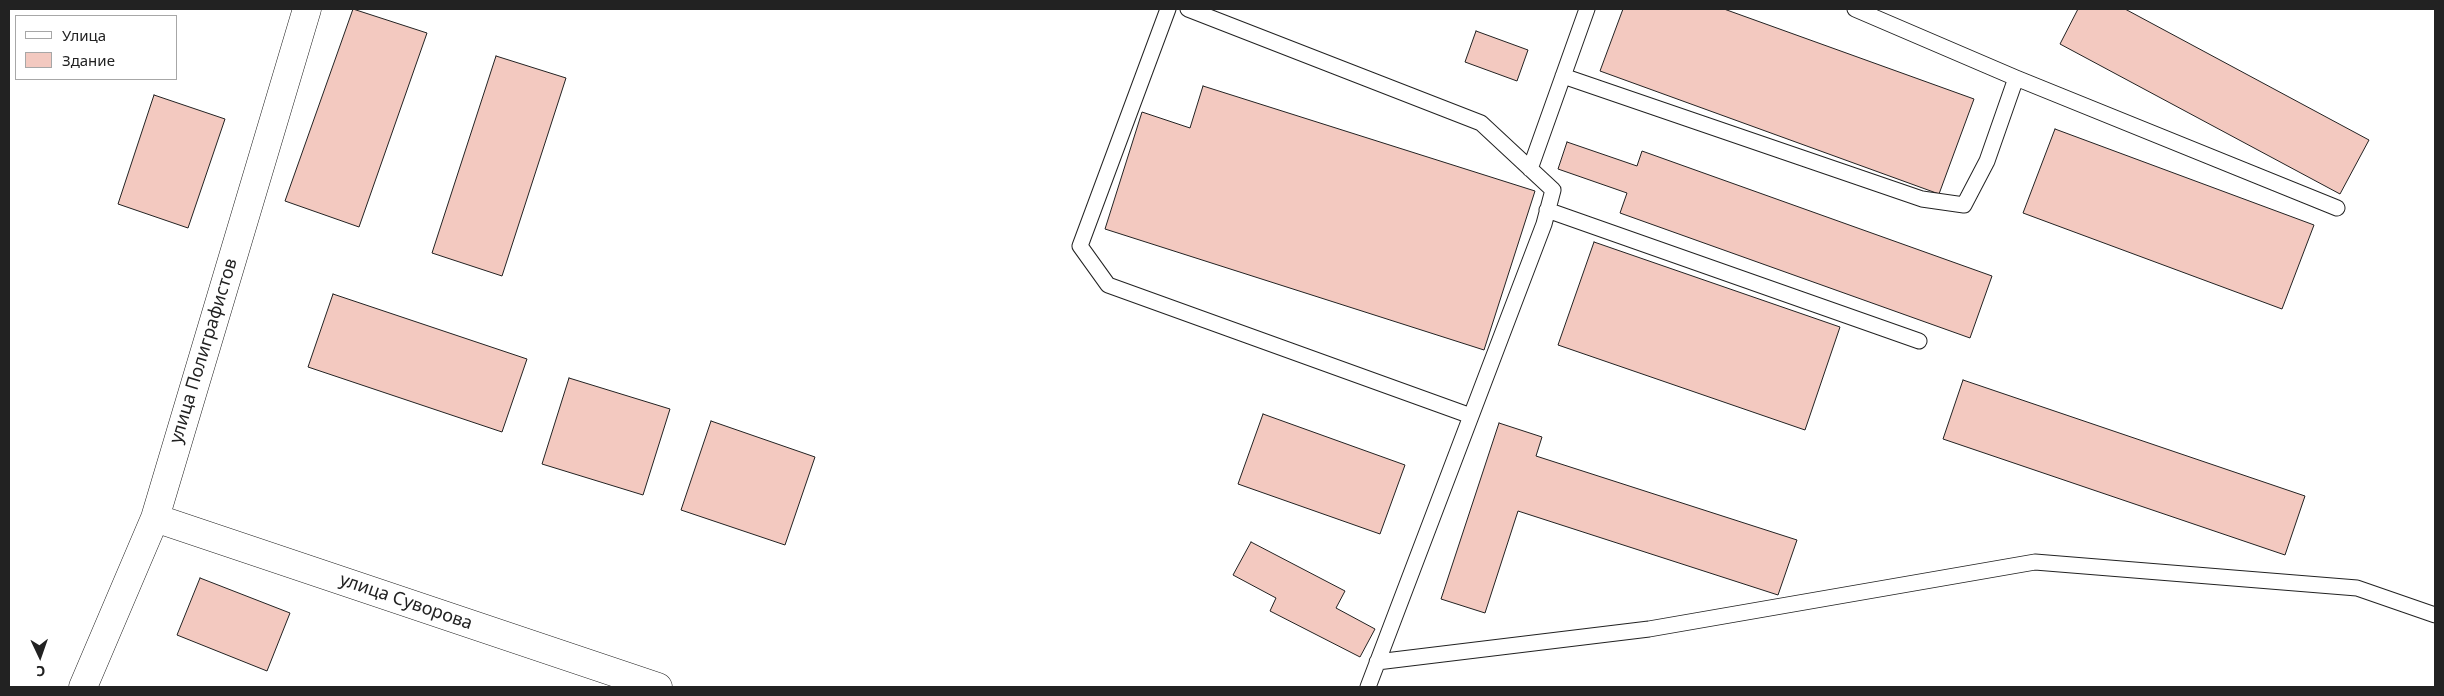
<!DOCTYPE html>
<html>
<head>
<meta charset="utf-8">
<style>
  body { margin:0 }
  #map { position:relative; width:2444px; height:696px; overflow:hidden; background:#fff; font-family:"Noto Sans",sans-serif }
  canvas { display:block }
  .frame { position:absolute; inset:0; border:10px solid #222; pointer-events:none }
  .legend { position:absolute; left:15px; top:15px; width:162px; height:65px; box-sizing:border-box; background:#fff; border:1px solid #a7a7a7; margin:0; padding:6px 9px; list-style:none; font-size:15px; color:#222 }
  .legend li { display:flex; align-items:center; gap:10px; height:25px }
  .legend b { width:25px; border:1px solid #a7a7a7 }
  .north { position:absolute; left:15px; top:631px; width:50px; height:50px; -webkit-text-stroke:4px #fff; paint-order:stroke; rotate:177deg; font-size:14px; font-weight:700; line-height:20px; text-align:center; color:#222 }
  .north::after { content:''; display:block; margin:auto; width:18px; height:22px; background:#222; clip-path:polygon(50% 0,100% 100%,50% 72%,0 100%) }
</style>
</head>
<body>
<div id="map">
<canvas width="2444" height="696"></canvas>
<div class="frame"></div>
<ul class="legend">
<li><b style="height:6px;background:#fff"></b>Улица</li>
<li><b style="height:14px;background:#f3c9c0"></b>Здание</li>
</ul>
<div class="north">С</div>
</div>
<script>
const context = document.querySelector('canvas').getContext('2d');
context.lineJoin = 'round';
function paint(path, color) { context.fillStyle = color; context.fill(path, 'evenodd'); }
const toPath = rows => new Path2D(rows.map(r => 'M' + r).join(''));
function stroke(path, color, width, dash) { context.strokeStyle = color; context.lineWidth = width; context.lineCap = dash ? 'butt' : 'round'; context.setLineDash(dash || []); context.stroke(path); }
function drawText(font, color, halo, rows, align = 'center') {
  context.font = font + ' "Noto Sans",sans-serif'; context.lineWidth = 4; context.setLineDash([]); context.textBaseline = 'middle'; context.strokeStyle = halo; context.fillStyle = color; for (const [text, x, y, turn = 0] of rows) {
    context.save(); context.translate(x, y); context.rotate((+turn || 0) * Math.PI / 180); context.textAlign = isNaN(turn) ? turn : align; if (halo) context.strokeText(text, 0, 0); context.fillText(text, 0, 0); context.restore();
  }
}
const building = toPath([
  [353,9,427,33,359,227,285,201,353,9],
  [1623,9,1724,9,1974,99,1939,194,1600,71,1623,9],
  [2078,9,2125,9,2369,140,2340,194,2060,44,2078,9],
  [1476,31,1528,50,1517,81,1465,62,1476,31],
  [496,56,566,78,502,276,432,253,496,56],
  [1203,86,1535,191,1484,350,1105,229,1142,112,1190,128,1203,86],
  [154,95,225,119,188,228,118,204,154,95],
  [2055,129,2314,225,2282,309,2023,213,2055,129],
  [1567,142,1637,166,1642,151,1992,276,1970,338,1620,213,1627,193,1558,169,1567,142],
  [1594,242,1840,327,1805,430,1558,345,1594,242],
  [333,294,527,359,502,432,308,367,333,294],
  [569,378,670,409,643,495,542,464,569,378],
  [1963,380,2305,496,2285,555,1943,439,1963,380],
  [1263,414,1405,465,1380,534,1238,484,1263,414],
  [711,421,815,457,785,545,681,510,711,421],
  [1499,423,1542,437,1536,456,1797,540,1778,595,1518,511,1485,613,1441,599,1499,423],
  [1251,542,1345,591,1336,608,1375,629,1360,657,1270,611,1276,598,1233,575,1251,542],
  [200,578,290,613,267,671,177,635,200,578]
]);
const service = toPath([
  [1168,9,1080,246,1108,285,1471,416],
  [1188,9,1481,123,1553,190,1544,224,1368,687],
  [1855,9,2016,78,2337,208],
  [1563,76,1922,199,1964,205,1987,161,2016,78],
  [1530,169,1587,9],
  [1547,210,1919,341],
  [1377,662,1649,629,2035,562,2357,588,2435,615]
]);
const minor = toPath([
  [155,518,658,687],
  [83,687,155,518,307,9]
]);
const streetNames = [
  ["улица Полиграфистов",204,351,-73],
  ["улица Суворова",406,602,19]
];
paint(building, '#f3c9c0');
stroke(building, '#222', 1);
stroke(service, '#222', 17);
stroke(minor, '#222', 29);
stroke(service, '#fff', 15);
stroke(minor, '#fff', 28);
drawText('18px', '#222', '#fff', streetNames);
</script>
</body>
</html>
